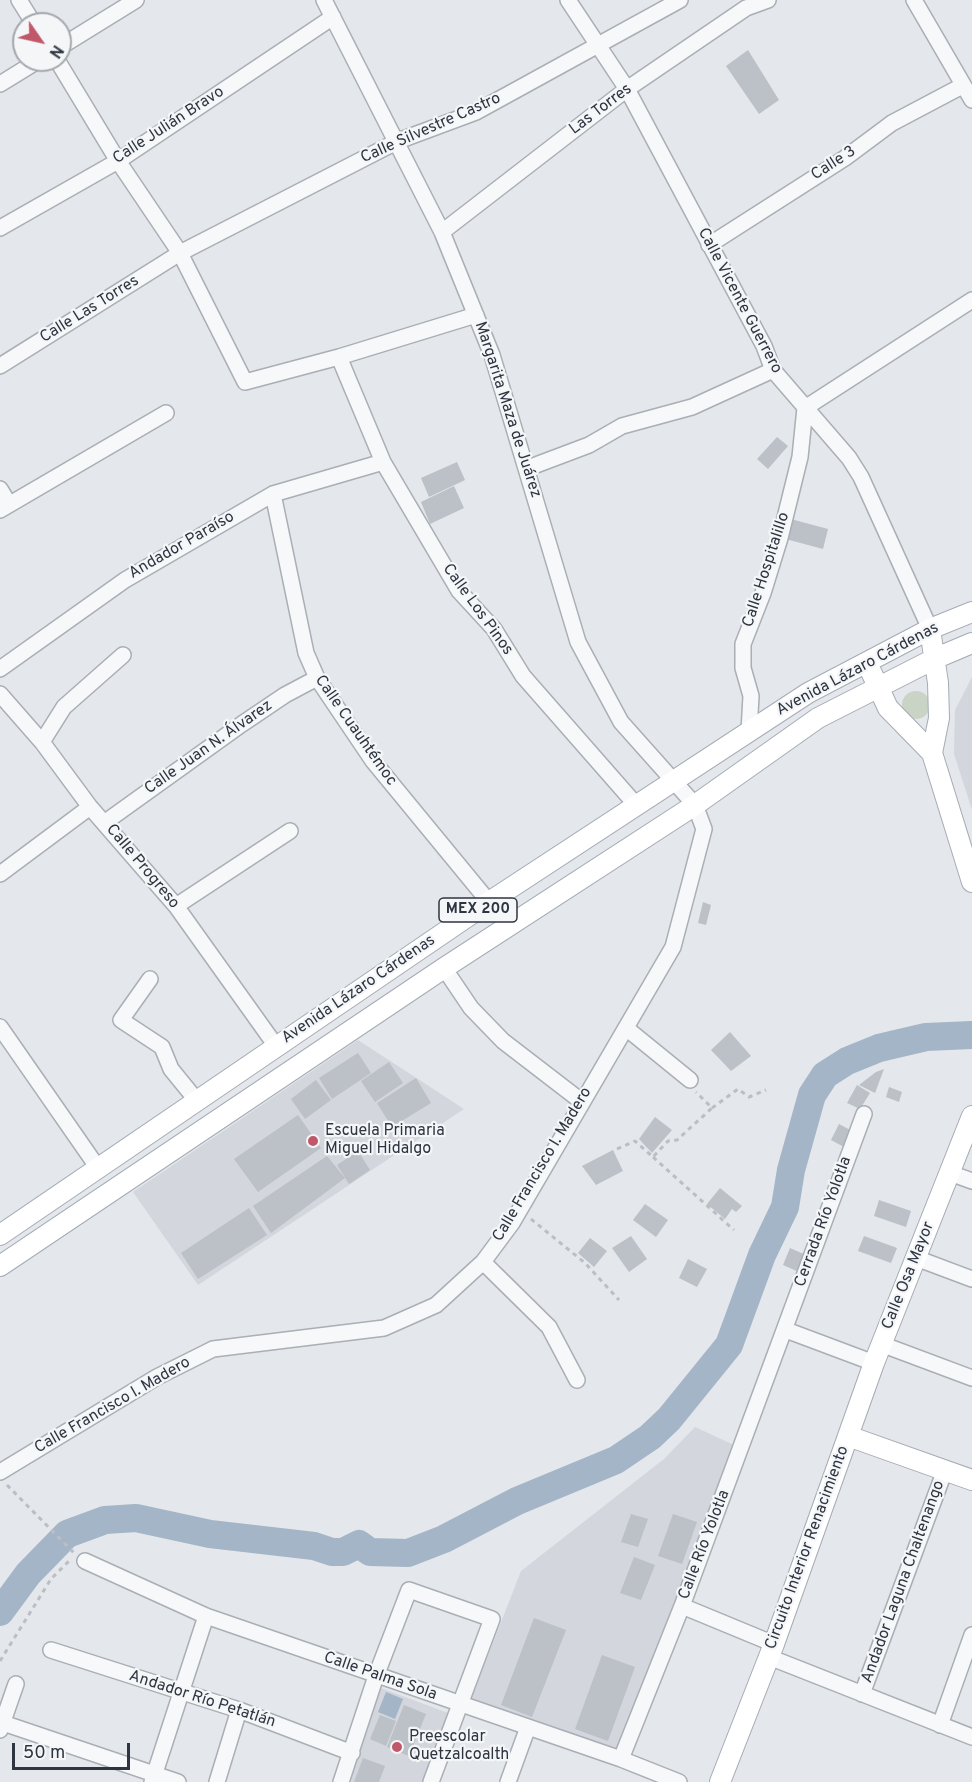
<!DOCTYPE html>
<html>
<head>
<meta charset="utf-8">
<style>
  body { margin:0 }
  #map { position:relative; width:972px; height:1782px; overflow:hidden; background:#e4e7eb; font-family:Overpass,sans-serif }
  canvas { display:block }
  .north { position:absolute; left:12px; top:12px; width:60px; height:60px; box-sizing:border-box; background:#f4f6f8; border:2px solid #a5a9af; border-radius:50%; rotate:124deg; font-size:16px; font-weight:700; line-height:24px; text-align:center; color:#2e3541 }
  .north::after { content:''; display:block; margin:auto; width:21px; height:27px; background:#c1586a; clip-path:polygon(50% 0,100% 100%,50% 72%,0 100%) }
  .scale { position:absolute; left:12px; top:1743px; width:118px; height:27px; box-sizing:border-box; border:3px solid #2e3541; border-top:0; padding-left:8px; font-size:18px; line-height:21px; white-space:nowrap; color:#2e3541; -webkit-text-stroke:4px #f4f6f8; paint-order:stroke }
</style>
</head>
<body>
<div id="map">
<canvas width="972" height="1782"></canvas>
<div class="north">N</div>
<div class="scale">50 m</div>
</div>
<script>
const context = document.querySelector('canvas').getContext('2d');
context.lineJoin = 'round';
function paint(path, color) { context.fillStyle = color; context.fill(path, 'evenodd'); }
const toPath = rows => new Path2D(rows.map(r => 'M' + r).join(''));
function stroke(path, color, width, dash) { context.strokeStyle = color; context.lineWidth = width; context.lineCap = dash ? 'butt' : 'round'; context.setLineDash(dash || []); context.stroke(path); }
function drawText(font, color, halo, rows, align = 'center') {
  context.font = font + ' Overpass,sans-serif'; context.lineWidth = 4.5; context.setLineDash([]); context.textBaseline = 'middle'; context.strokeStyle = halo; context.fillStyle = color; for (const [text, x, y, turn = 0] of rows) {
    context.save(); context.translate(x, y); context.rotate((+turn || 0) * Math.PI / 180); context.textAlign = isNaN(turn) ? turn : align; if (halo) context.strokeText(text, 0, 0); context.fillText(text, 0, 0); context.restore();
  }
}
const built = toPath([
  [972,677,972,810,954,754,955,710],
  [358,1040,464,1109,198,1285,133,1192],
  [695,1427,734,1445,617,1754,470,1702,521,1571,664,1459],
  [381,1688,448,1713,423,1782,346,1782]
]);
const green = toPath([
  '902 705a14 14 0 1 1 28 0a14 14 0 1 1-28 0Z'
]);
const water = toPath([
  [386,1692,403,1699,395,1719,378,1712]
]);
const river = toPath([
  [0,1612,28,1574,67,1534,105,1520,136,1518,210,1534,314,1546,332,1552,343,1552,359,1544,370,1552,408,1553,444,1539,517,1501,616,1460,650,1437,669,1419,729,1345,762,1255,785,1207,791,1170,812,1095,825,1075,847,1061,879,1048,926,1037,972,1035]
]);
const building = toPath([
  [748,50,779,100,759,114,726,66],
  [777,437,788,446,768,469,757,459],
  [457,462,465,480,429,497,421,478],
  [454,486,464,508,430,524,421,502],
  [787,518,828,529,823,549,782,538],
  [703,902,711,905,706,925,698,923],
  [730,1032,751,1056,731,1071,711,1050],
  [358,1053,371,1073,332,1099,319,1078],
  [389,1062,403,1083,375,1102,361,1081],
  [884,1069,875,1093,859,1085,876,1072],
  [416,1078,431,1103,392,1127,377,1103],
  [316,1080,331,1100,305,1119,291,1099],
  [857,1085,870,1093,860,1109,847,1103],
  [889,1087,902,1092,899,1102,886,1097],
  [298,1115,321,1148,258,1192,234,1159],
  [655,1117,672,1130,652,1153,639,1139],
  [839,1124,852,1131,844,1147,831,1140],
  [613,1150,623,1171,596,1185,582,1166],
  [358,1151,370,1170,349,1184,337,1165],
  [327,1156,345,1178,271,1233,253,1206],
  [720,1188,742,1206,736,1212,732,1209,725,1219,707,1204],
  [879,1200,911,1211,906,1227,874,1216],
  [645,1204,668,1220,656,1237,633,1220],
  [249,1208,267,1235,198,1279,181,1253],
  [631,1236,647,1259,629,1272,612,1248],
  [864,1236,897,1248,891,1263,858,1251],
  [590,1238,607,1251,594,1267,578,1253],
  [790,1248,806,1255,799,1272,783,1265],
  [688,1259,707,1269,697,1287,679,1278],
  [631,1514,648,1519,638,1547,621,1542],
  [673,1514,697,1522,682,1564,658,1556],
  [634,1557,655,1565,641,1600,620,1593],
  [534,1618,566,1630,532,1717,501,1705],
  [602,1655,635,1667,608,1741,575,1729],
  [404,1705,426,1714,409,1756,387,1747],
  [380,1715,396,1721,386,1746,370,1739],
  [363,1758,385,1766,379,1782,354,1782]
]);
const path = toPath([
  [712,1108,738,1089,749,1097,766,1090],
  [617,1149,635,1141,653,1157,668,1141,677,1140,712,1108,696,1092],
  [653,1157,734,1230],
  [531,1219,585,1263,619,1300],
  [7,1485,74,1553],
  [0,1661,51,1579,71,1559]
]);
const minor = toPath([
  [19,0,34,24],
  [568,0,627,89,764,346,773,370,849,458,861,477,930,629],
  [914,0,972,100],
  [60,47,136,0],
  [57,60,118,161,180,253,245,382,339,357,476,315],
  [0,84,39,60],
  [0,228,118,161,333,17],
  [442,232,627,89,746,8,768,0],
  [709,245,845,158,892,123,962,86],
  [339,357,383,462,459,591,494,629,523,676,637,806],
  [0,366,180,253,398,141,476,112,680,0],
  [805,408,972,300],
  [528,468,589,445,622,426,692,407,773,370],
  [0,489,9,504],
  [273,494,306,653,317,678,373,761,489,902],
  [0,510,166,413],
  [0,669,125,580,273,494,383,462],
  [0,694,42,742,90,807,176,906,276,1046],
  [749,731,751,696,743,668,743,644,763,593,780,538,800,457,805,408],
  [42,742,64,707,123,655],
  [104,823,242,724,285,695,317,678],
  [0,874,90,807],
  [176,906,290,831],
  [444,968,471,1008,503,1041,581,1101],
  [150,979,121,1020,162,1047,171,1069,197,1101],
  [0,1027,98,1168],
  [626,1028,690,1080],
  [950,1173,972,1181],
  [916,1258,972,1279],
  [483,1262,549,1327,577,1380],
  [786,1330,874,1363],
  [881,1344,972,1378],
  [0,1472,157,1377,213,1349,384,1328,436,1305,483,1262,512,1223,673,947,704,829,695,805,621,722,578,642,492,355,442,232,324,0],
  [85,1561,206,1616,621,1759,679,1782],
  [682,1606,774,1644],
  [51,1650,239,1710,352,1753],
  [769,1657,972,1737],
  [862,1694,945,1470],
  [3,1723,178,1782],
  [940,1725,972,1635],
  [0,1730,16,1684],
  [621,1759,682,1606,864,1114],
  [152,1782,206,1616],
  [217,1782,239,1710],
  [341,1782,376,1676,409,1590,492,1619,431,1782],
  [508,1782,528,1727]
]);
const major = toPath([
  [930,629,938,683,939,718,932,753,972,882],
  [867,663,888,708,932,753],
  [0,1235,489,902,808,693,930,629,972,612],
  [0,1266,444,968,695,805,818,718,934,659,972,643],
  [848,1436,972,1480],
  [720,1782,774,1644,874,1363,972,1116]
]);
const markers = [
  [313,1141,6,"#c1586a"],
  [397,1747,6,"#c1586a"]
];
const shields = [
  [478,910,78]
];
const shieldNames = [
  ["MEX 200",478,910]
];
const streetNames = [
  ["Las Torres",601,110,-37],
  ["Calle Julián Bravo",169,126,-33],
  ["Calle Silvestre Castro",431,129,-24],
  ["Calle 3",834,164,-33],
  ["Calle Vicente Guerrero",739,301,62],
  ["Calle Las Torres",90,310,-32],
  ["Margarita Maza de Juárez",507,410,72],
  ["Andador Paraíso",182,546,-30],
  ["Calle Hospitalillo",767,570,-72],
  ["Calle Los Pinos",477,610,54],
  ["Avenida Lázaro Cárdenas",858,670,-28],
  ["Calle Cuauhtémoc",355,731,55],
  ["Calle Juan N. Álvarez",209,748,-35],
  ["Calle Progreso",142,867,50],
  ["Avenida Lázaro Cárdenas",359,990,-34],
  ["Calle Francisco I. Madero",543,1165,-59],
  ["Cerrada Río Yolotla",824,1222,-70],
  ["Calle Osa Mayor",909,1276,-68],
  ["Calle Francisco I. Madero",113,1406,-30],
  ["Calle Río Yolotla",705,1545,-69],
  ["Circuito Interior Renacimiento",808,1548,-70],
  ["Andador Laguna Chaltenango",904,1582,-70],
  ["Calle Palma Sola",380,1677,19],
  ["Andador Río Petatlán",202,1700,18]
];
const poiNames = [
  ["Escuela Primaria",325,1132],
  ["Miguel Hidalgo",325,1150],
  ["Preescolar",409,1738],
  ["Quetzalcoalth",409,1756]
];
paint(built, '#d3d6dc');
paint(green, '#cad4c6');
paint(water, '#a3b5c6');
stroke(river, '#a3b5c6', 28);
paint(building, '#bcc0c7');
stroke(minor, '#aaaeb5', 18);
stroke(major, '#a5acb5', 22);
stroke(path, '#bbbec2', 3, [4.5, 4.5]);
stroke(minor, '#f7f8f9', 15);
stroke(major, '#fff', 20);
for (const [x, y, r, color] of markers) { const dot = new Path2D(); dot.arc(x, y, r, 0, 2 * Math.PI); context.fillStyle = color; context.fill(dot); stroke(dot, '#f4f6f8', 2); }
for (const [x, y, w] of shields) { const box = new Path2D(); box.roundRect(x - w / 2, y - 12, w, 24, 4.5); context.fillStyle = '#f4f6f8'; context.fill(box); stroke(box, '#2e3541', 1.5); }
drawText('bold 15px', '#2e3541', null, shieldNames);
drawText('16px', '#2e3541', '#f4f6f8', streetNames);
drawText('16px', '#2e3541', '#f4f6f8', poiNames, 'left');
</script>
</body>
</html>
